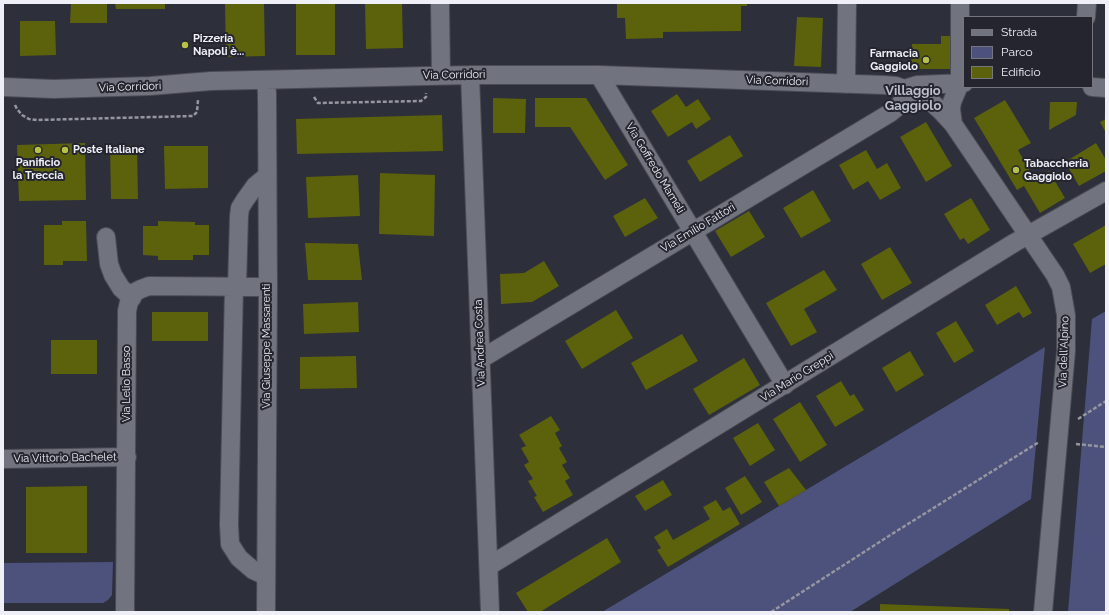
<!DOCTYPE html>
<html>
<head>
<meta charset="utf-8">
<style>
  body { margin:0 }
  #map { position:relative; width:1109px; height:615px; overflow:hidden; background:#2d2f3a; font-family:Raleway,sans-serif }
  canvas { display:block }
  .frame { position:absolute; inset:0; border:4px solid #eff0f7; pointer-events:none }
  .legend { position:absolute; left:963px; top:16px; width:130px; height:72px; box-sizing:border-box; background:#24252f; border:1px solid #75767f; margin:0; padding:5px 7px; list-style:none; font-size:12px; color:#eff0f7 }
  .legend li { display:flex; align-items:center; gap:8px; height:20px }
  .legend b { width:20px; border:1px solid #75767f }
</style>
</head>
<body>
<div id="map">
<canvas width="1109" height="615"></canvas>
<div class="frame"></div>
<ul class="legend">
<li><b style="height:5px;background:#71737f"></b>Strada</li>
<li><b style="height:11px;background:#4d527d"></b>Parco</li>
<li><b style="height:11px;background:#5c610c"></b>Edificio</li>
</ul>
</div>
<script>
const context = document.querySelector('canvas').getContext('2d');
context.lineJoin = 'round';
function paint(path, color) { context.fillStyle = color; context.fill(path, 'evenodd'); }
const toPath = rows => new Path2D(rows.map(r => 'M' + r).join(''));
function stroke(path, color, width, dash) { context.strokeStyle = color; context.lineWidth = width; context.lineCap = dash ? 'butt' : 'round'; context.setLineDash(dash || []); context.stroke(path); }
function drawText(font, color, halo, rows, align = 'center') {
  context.font = font + ' Raleway,sans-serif'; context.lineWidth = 4; context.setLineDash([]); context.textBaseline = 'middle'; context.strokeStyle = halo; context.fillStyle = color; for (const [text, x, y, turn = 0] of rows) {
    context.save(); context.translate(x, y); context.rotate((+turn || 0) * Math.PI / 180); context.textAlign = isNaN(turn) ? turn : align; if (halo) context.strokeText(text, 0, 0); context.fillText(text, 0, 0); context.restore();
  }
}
const green = toPath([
  [1106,311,1106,612,1068,612,1092,319],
  [1045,347,1031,499,850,612,602,612],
  [113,562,112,595,108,600,103,603,3,603,3,563]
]);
const building = toPath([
  [71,3,107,3,107,23,70,23],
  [115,3,165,3,165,9,116,9],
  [225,3,264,3,265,56,226,57],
  [296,3,335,3,335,55,296,55],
  [365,3,402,3,403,48,366,49],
  [617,3,747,3,747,6,741,6,741,31,663,32,663,38,626,39,625,18,617,18],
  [797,17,823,18,821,67,794,66],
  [20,21,55,21,56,55,20,56],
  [941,36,953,36,952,69,911,69,912,44,941,44],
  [677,94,686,107,698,99,711,119,696,129,692,122,668,137,651,111],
  [493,98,526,99,525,133,493,133],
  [535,98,586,98,628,165,605,180,570,127,535,127],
  [1005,100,1031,143,1018,150,1035,180,1049,171,1065,198,1040,213,1024,186,1017,190,974,118],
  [1050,102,1077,102,1076,115,1049,130],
  [442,115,443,151,297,154,296,119],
  [1106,119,1106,133,1100,122],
  [926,122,952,166,926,182,900,137],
  [730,135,743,156,700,182,687,161],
  [85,143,86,200,19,201,17,145],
  [1096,143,1106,160,1106,171,1079,186,1065,162],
  [137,145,138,199,111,199,110,146],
  [164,146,208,146,208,188,165,189],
  [866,150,877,169,887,163,901,188,880,200,868,181,853,190,839,165],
  [380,173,435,175,434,236,379,234],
  [358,175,360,216,308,218,306,177],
  [813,190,831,221,801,238,783,208],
  [645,198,658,218,625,237,613,216],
  [971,198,990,230,968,244,964,238,960,240,944,214],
  [749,211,765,237,731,257,715,231],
  [62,221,86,221,87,261,63,261,63,265,44,265,44,225,62,225],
  [158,221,195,222,195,225,209,225,209,255,193,255,193,260,158,260,158,256,143,255,143,226,158,226],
  [1106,225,1106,264,1090,273,1073,244],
  [305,243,358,244,362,280,308,280],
  [890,247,912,283,882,300,861,264],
  [544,261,559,286,532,302,501,304,500,274,524,273],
  [824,270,837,290,804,309,817,332,791,346,766,303],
  [1016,286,1032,313,1023,318,1019,312,997,325,985,305],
  [358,302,359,332,304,334,303,304],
  [616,310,633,338,582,369,565,341],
  [152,312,208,312,208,341,152,341],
  [956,321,974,351,954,363,936,333],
  [682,334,698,361,646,390,631,363],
  [51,340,97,340,97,374,51,374],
  [910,351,924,375,896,392,882,368],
  [356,356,357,388,300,389,300,357],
  [744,358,760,385,709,415,693,389],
  [841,381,850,396,854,394,864,410,835,427,816,396],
  [800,402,827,445,800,462,773,419],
  [551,416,560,430,555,433,562,446,559,448,567,462,562,465,570,478,565,481,573,495,543,512,534,497,537,496,528,481,533,479,524,465,529,462,521,448,526,446,519,435],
  [758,423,775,450,750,466,733,438],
  [789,468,806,490,779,506,764,482],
  [745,476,762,502,741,515,725,488],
  [663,480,672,495,645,511,635,496],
  [87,486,87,553,26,553,26,487],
  [716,500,723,511,730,507,740,524,668,567,657,550,661,548,654,537,667,529,673,540,710,519,703,507],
  [607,538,621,562,540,612,528,612,516,593],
  [880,604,1009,609,1009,612,880,612]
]);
const path = toPath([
  [314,97,318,103,421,101,426,97,426,93],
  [15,105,17,109,22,115,29,119,37,120,193,116,197,112,198,100],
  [1078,419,1106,401],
  [1076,444,1106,447],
  [771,612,892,534,1039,442]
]);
const minor = toPath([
  [440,3,441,75],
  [1086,17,1087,3],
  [470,75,490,612],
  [599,75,785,385],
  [266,80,267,94,268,287,266,612],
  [846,84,847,3],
  [3,87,54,89,150,86,211,81,470,75,599,75,884,85,896,86,917,94,929,100,940,110,953,124,1055,275,1061,287,1066,315,1066,351,1043,612],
  [1092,87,1106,88],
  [904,89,917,85,964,83],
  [953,124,951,109,952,102,960,83,960,3],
  [106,237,109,264,113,275,121,288,132,298],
  [234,286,229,525,230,544,239,558,253,570,266,576],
  [237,286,239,216,240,208,245,200,255,186,267,176],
  [481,359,890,113,901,104,903,99,904,89],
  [3,459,127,457],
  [489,566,1014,243,1106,191],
  [125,612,127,311,129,302,135,292,141,289,149,286,268,287]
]);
const markers = [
  [185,45,4,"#b8c147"],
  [926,60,4,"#b8c147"],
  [38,150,4,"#b8c147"],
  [65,150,4,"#b8c147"],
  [1016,170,4,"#b8c147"]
];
const poiNames = [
  ["Pizzeria",193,39],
  ["Napoli è...",193,52],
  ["Farmacia",918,54,"right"],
  ["Gaggiolo",918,67,"right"],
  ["Poste Italiane",73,150],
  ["Panificio",38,163,"center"],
  ["la Treccia",38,176,"center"],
  ["Tabaccheria",1024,164],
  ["Gaggiolo",1024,177]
];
const streetNames = [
  ["Via Corridori",454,75,-1],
  ["Via Corridori",777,81,2],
  ["Via Corridori",130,87,-2],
  ["Via Goffredo Mameli",655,168,59],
  ["Via Emilio Fattori",698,228,-31],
  ["Via Andrea Costa",480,343,-92],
  ["Via Giuseppe Massarenti",267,346,-90],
  ["Via dell'Alpino",1064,352,-88],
  ["Via Mario Greppi",797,377,-32],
  ["Via Lelio Basso",127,384,-90],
  ["Via Vittorio Bachelet",65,458,-1]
];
const quarterNames = [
  ["Villaggio",913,91],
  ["Gaggiolo",913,106]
];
paint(green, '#4d527d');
paint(building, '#5c610c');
stroke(minor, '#4a4b54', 20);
stroke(path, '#95969f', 2.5, [4, 2]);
stroke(minor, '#71737f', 18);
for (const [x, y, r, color] of markers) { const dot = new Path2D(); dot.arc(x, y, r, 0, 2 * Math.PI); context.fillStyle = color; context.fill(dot); stroke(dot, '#24252f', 1.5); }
drawText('bold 11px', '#eff0f7', '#24252f', poiNames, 'left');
drawText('11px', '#eff0f7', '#24252f', streetNames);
drawText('bold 13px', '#bbbecb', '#24252f', quarterNames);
</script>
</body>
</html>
